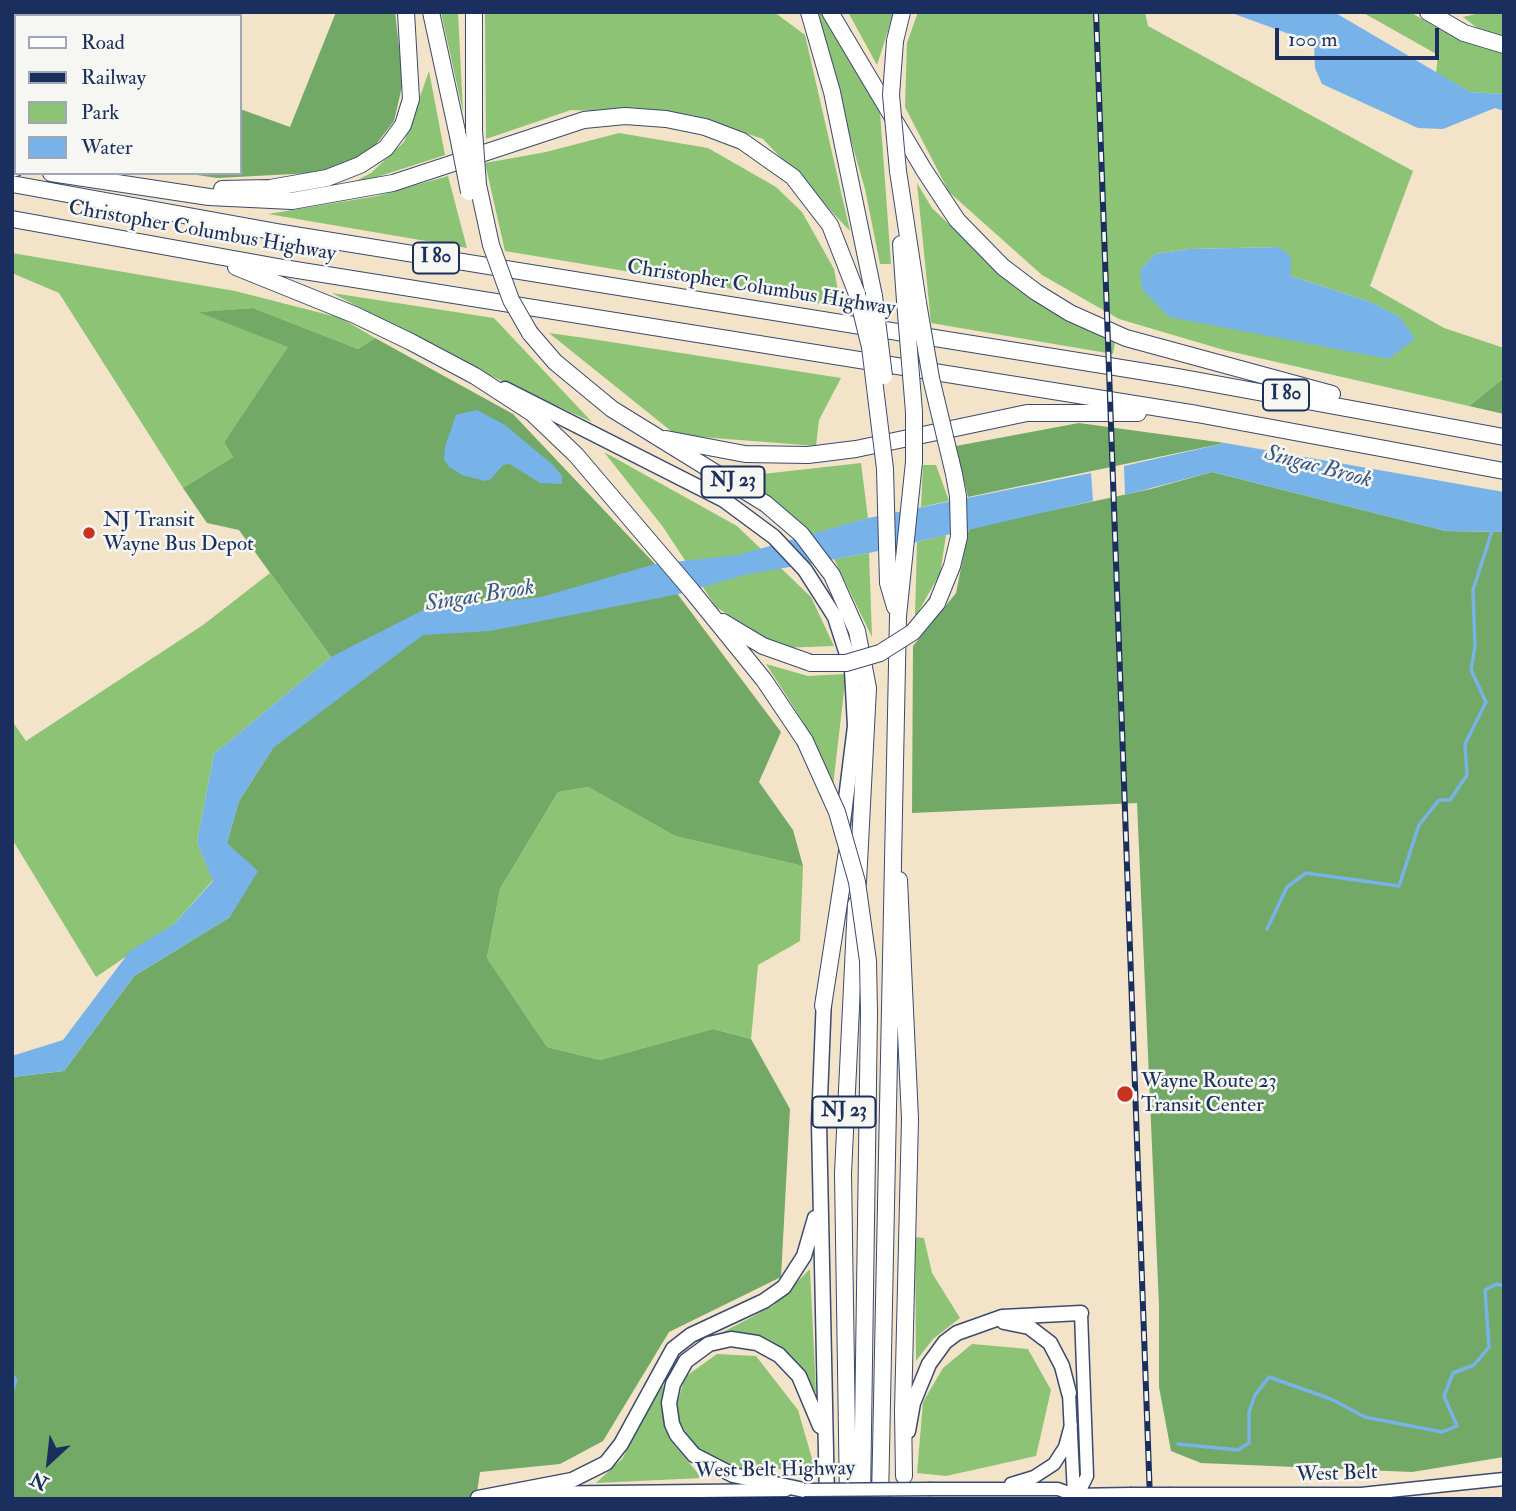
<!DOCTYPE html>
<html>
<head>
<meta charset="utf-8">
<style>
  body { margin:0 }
  #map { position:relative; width:1516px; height:1511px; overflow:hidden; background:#f2e3c9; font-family:"IM FELL Double Pica",serif }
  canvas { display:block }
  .frame { position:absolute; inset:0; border:14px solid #1b2f5e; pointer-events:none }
  .legend { position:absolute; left:14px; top:14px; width:228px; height:161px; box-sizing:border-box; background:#f6f6f2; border:2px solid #9ea6b7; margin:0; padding:9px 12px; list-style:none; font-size:21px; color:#1b2f5e }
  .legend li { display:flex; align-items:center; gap:14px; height:35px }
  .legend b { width:35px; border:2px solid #9ea6b7 }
  .north { position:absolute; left:14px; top:1427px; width:70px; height:70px; -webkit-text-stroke:5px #f6f6f2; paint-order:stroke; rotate:207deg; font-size:19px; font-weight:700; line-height:28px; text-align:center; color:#1b2f5e }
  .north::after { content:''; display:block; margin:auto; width:24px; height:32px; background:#1b2f5e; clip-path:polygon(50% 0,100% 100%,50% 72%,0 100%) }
  .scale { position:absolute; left:1275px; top:28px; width:164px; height:32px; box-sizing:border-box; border:4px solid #1b2f5e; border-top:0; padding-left:9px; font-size:21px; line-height:24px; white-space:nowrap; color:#1b2f5e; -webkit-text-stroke:5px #f6f6f2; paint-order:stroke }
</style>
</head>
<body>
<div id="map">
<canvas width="1516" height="1511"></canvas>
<div class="frame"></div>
<ul class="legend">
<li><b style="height:9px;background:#fff"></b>Road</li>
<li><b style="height:9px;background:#1b2f5e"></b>Railway</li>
<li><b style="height:19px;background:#8dc375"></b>Park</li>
<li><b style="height:19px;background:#77b3e9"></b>Water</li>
</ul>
<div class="north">N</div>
<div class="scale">100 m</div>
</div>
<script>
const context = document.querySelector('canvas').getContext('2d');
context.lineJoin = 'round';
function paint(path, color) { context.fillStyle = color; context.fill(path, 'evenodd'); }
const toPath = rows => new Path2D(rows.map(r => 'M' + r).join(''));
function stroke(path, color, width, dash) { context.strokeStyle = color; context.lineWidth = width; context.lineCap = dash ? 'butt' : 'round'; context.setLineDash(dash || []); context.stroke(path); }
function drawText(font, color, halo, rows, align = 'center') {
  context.font = font + ' "IM FELL Double Pica",serif'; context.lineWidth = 5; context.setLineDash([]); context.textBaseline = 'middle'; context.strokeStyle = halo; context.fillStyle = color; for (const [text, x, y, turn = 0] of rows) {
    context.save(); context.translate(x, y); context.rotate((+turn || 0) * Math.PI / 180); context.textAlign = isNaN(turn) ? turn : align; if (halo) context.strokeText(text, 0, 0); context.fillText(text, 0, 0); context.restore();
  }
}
const green = toPath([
  [441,12,458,12,463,112],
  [485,12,774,12,805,35,850,231,763,139,692,115,571,110,486,139],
  [814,12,820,12,880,112,891,264,880,264,865,189],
  [848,12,894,12,877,65],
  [918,12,1145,12,1148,26,1413,171,1370,286,1444,328,1504,348,1504,378,1469,406,1224,350,1119,319,1042,275,949,192,905,107,907,43],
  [1278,247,1291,276,1368,301,1400,317,1140,270,1155,254,1189,249],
  [1362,12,1410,12,1441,30,1483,48,1504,52,1504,94,1470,92,1436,73,1438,55],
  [1484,12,1504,12,1504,36,1485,34,1463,17],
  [429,71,445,155,340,189,371,173,404,142],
  [619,133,708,148,776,187,802,212,834,269,841,307,505,251,485,163,546,152],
  [448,176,467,248,268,214,377,196],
  [917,183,932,208,1015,287,1066,319,1115,342,1113,354,931,323],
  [12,253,235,291,341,318,375,338,358,349,253,308,200,312,289,346,224,442,233,457,183,488,59,293,12,273],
  [332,293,494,318,592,422,478,370],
  [549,333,585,338,841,378,819,420,816,446,676,435],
  [604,452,737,526,811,597,834,646,781,648,716,607,663,527],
  [861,463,868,518,811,535,745,476],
  [923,465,936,465,949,501,921,507],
  [946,535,940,574,915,617,917,542],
  [869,553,872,637,834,559],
  [270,573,331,657,214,754,197,842,213,880,174,924,96,977,12,839,12,721,26,741,203,625],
  [766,664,808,676,846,674,833,786,802,720],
  [588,787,675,836,803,866,800,941,758,965,751,1039,713,1029,600,1060,547,1047,487,958,500,889,558,792],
  [915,1237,924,1238,932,1273,960,1318,933,1339,916,1361],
  [810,1269,816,1393,786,1355,762,1339,721,1333,773,1306],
  [972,1344,1028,1349,1051,1390,1036,1456,946,1476,917,1473,923,1402,943,1368],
  [717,1354,756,1356,798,1410,815,1469,731,1469,697,1449,674,1414,685,1377],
  [663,1382,669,1439,702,1478,596,1483,622,1459]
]);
const forest = toPath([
  [336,12,395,12,403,82,394,121,374,147,331,172,217,178,184,173,240,173,240,109,290,127],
  [12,46,16,47,16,147,12,147],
  [253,308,358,349,375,338,513,414,655,564,781,732,759,782,793,830,803,866,675,836,588,787,558,792,500,889,487,958,547,1047,600,1060,713,1029,751,1039,790,1109,781,1277,669,1332,603,1441,560,1464,480,1472,476,1499,12,1499,12,1077,64,1071,134,976,230,917,227,843,239,801,331,657,239,530,207,523,183,488,233,457,224,442,288,347,198,312],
  [1504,378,1504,414,1469,406],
  [1079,423,1225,443,968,497,956,446],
  [1212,472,1446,531,1504,532,1504,1457,1412,1472,1201,1463,1171,1451,1159,1387,1159,1306,1137,803,912,813,913,646,956,593,969,528,1151,489]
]);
const water = toPath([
  [1229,12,1334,12,1470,92,1504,94,1504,111,1495,108,1443,129,1418,128,1322,84,1315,68,1314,43],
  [1278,247,1291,256,1291,276,1368,301,1400,317,1415,339,1389,359,1169,317,1142,289,1140,270,1155,254,1189,249],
  [477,410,505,425,553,465,562,476,562,484,540,483,510,464,503,465,491,479,485,481,462,475,448,466,444,459,445,447,456,415],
  [1225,443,1504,492,1504,532,1446,531,1212,472,1125,495,1124,466],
  [1091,473,1093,501,869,553,744,575,679,594,490,631,423,635,273,748,239,801,227,843,258,871,230,917,134,976,64,1071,12,1077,12,1056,63,1040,130,951,174,924,213,881,197,842,214,754,331,657,423,610,541,597,655,564,738,555,868,518]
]);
const stream = toPath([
  [1267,929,1287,887,1306,873,1399,886,1419,825,1439,800,1450,800,1467,775,1465,744,1486,702,1471,670,1475,646,1473,590,1493,528],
  [12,1375,16,1380,12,1391],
  [1178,1444,1238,1450,1249,1443,1249,1412,1255,1395,1269,1377,1331,1399,1365,1417,1442,1432,1457,1426,1444,1396,1453,1373,1474,1365,1489,1347,1485,1290,1497,1284,1504,1286]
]);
const secondary = toPath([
  [1069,1393,1074,1495],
  [1011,1484,1034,1477,1054,1464,1065,1447,1071,1425],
  [931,1489,1058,1489,1074,1495,1130,1494],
  [524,1493,786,1490],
  [1171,1494,1361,1494,1504,1479],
  [1071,1497,1082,1486,1087,1476,1081,1313]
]);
const primary = toPath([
  [505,389,724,500,774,537,805,570,835,617,852,670,855,726,842,831],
  [824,997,819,1123,827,1499],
  [1004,1322,1029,1327,1050,1343,1062,1366,1069,1393],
  [908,1431,913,1403,929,1364,945,1342,957,1333,1002,1317,1081,1313],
  [804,1490,733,1475,694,1455,677,1435,672,1424,669,1403,673,1384,686,1361,709,1344,731,1339,757,1343,779,1355,799,1376,820,1426],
  [1074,1495,1075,1499],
  [478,1498,572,1480,606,1463,621,1444,673,1349,691,1335,764,1301,784,1287,804,1256,815,1218]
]);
const highway = toPath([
  [431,12,458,136],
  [809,12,832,92,874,296],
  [830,12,924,170,957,220,1003,267,1036,292,1070,313,1126,338,1332,394],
  [1428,12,1464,33,1504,45],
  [895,41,902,12],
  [474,130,474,12],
  [12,167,16,168],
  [898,171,918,303],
  [51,173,209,197,292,201,393,183,584,120,625,116,666,119,705,127,742,141,793,177,830,225,857,294],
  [12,184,277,232,1177,377,1504,437],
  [222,189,270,188,327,178,360,165,386,148,403,125,411,99,406,12],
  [12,219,278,267,1197,414,1504,471],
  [901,244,905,301],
  [236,267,355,315,411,342,475,376,532,413,576,455,691,590,764,680,805,741],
  [530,333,555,362,612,409,766,504,801,534,832,575,857,631,868,688,858,882],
  [666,439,745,454,808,455,856,449,1027,413,1138,413],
  [885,469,888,583,895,607],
  [937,603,952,566,959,537,958,496,954,474],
  [723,622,763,646,811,663],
  [899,880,910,1119,903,1411,904,1476],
  [823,1006,848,845],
  [848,1499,843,1173,856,904],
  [862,1499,869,1013],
  [880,1499,898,616,914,462]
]);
const rail = toPath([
  [1096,12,1150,1499]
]);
const secondaryBridge = toPath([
  [804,1490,931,1489],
  [1130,1494,1171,1494]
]);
const highwayBridge = toPath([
  [895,41,891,95,898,171],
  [474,130,478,185,491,245,511,300,530,333],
  [458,136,469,192],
  [857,294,870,347,885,469],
  [874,296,884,376],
  [905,301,914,412,914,462],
  [918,303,931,378,954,474],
  [811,663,846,663,880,653,913,632,937,603],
  [805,741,837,812,857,882,868,961,869,1013]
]);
const markers = [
  [89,533,7,"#c8321e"],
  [1125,1094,9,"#c8321e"]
];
const shields = [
  [436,258,46],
  [1286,395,46],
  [733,482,63],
  [844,1112,63]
];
const shieldNames = [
  ["I 80",436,258],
  ["I 80",1286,395],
  ["NJ 23",733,482],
  ["NJ 23",844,1112]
];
const streetNames = [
  ["Christopher Columbus Highway",202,232,10],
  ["Christopher Columbus Highway",761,289,9],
  ["West Belt Highway",775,1471,-1],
  ["West Belt",1337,1475,-2]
];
const poiNames = [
  ["NJ Transit",103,521],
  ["Wayne Bus Depot",103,545],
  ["Wayne Route 23",1141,1082],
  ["Transit Center",1141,1106]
];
const waterNames = [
  ["Singac Brook",1318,468,15],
  ["Singac Brook",480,597,-9]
];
paint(green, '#8dc375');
paint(forest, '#72a966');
paint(water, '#77b3e9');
stroke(stream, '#77b3e9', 3.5);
stroke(secondary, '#3b4a6e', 15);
stroke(primary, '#3b4a6e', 17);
stroke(highway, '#3b4a6e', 18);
stroke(secondary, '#fff', 12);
stroke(primary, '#fff', 14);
stroke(highway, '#fff', 16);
stroke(rail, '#1b2f5e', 6);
stroke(rail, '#f6f6f2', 3.5, [10]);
stroke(secondaryBridge, '#3b4a6e', 15, []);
stroke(highwayBridge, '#3b4a6e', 18, []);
stroke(secondaryBridge, '#fff', 12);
stroke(highwayBridge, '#fff', 16);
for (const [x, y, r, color] of markers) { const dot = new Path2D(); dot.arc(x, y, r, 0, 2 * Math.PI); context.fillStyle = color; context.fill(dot); stroke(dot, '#f6f6f2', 2.5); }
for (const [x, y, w] of shields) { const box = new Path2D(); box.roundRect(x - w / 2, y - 15.5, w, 31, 5); context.fillStyle = '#f6f6f2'; context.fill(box); stroke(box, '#1b2f5e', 2); }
drawText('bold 19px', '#1b2f5e', null, shieldNames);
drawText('21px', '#1b2f5e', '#f6f6f2', streetNames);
drawText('21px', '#1b2f5e', '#f6f6f2', poiNames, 'left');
drawText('italic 23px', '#375788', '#f6f6f2', waterNames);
</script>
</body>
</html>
